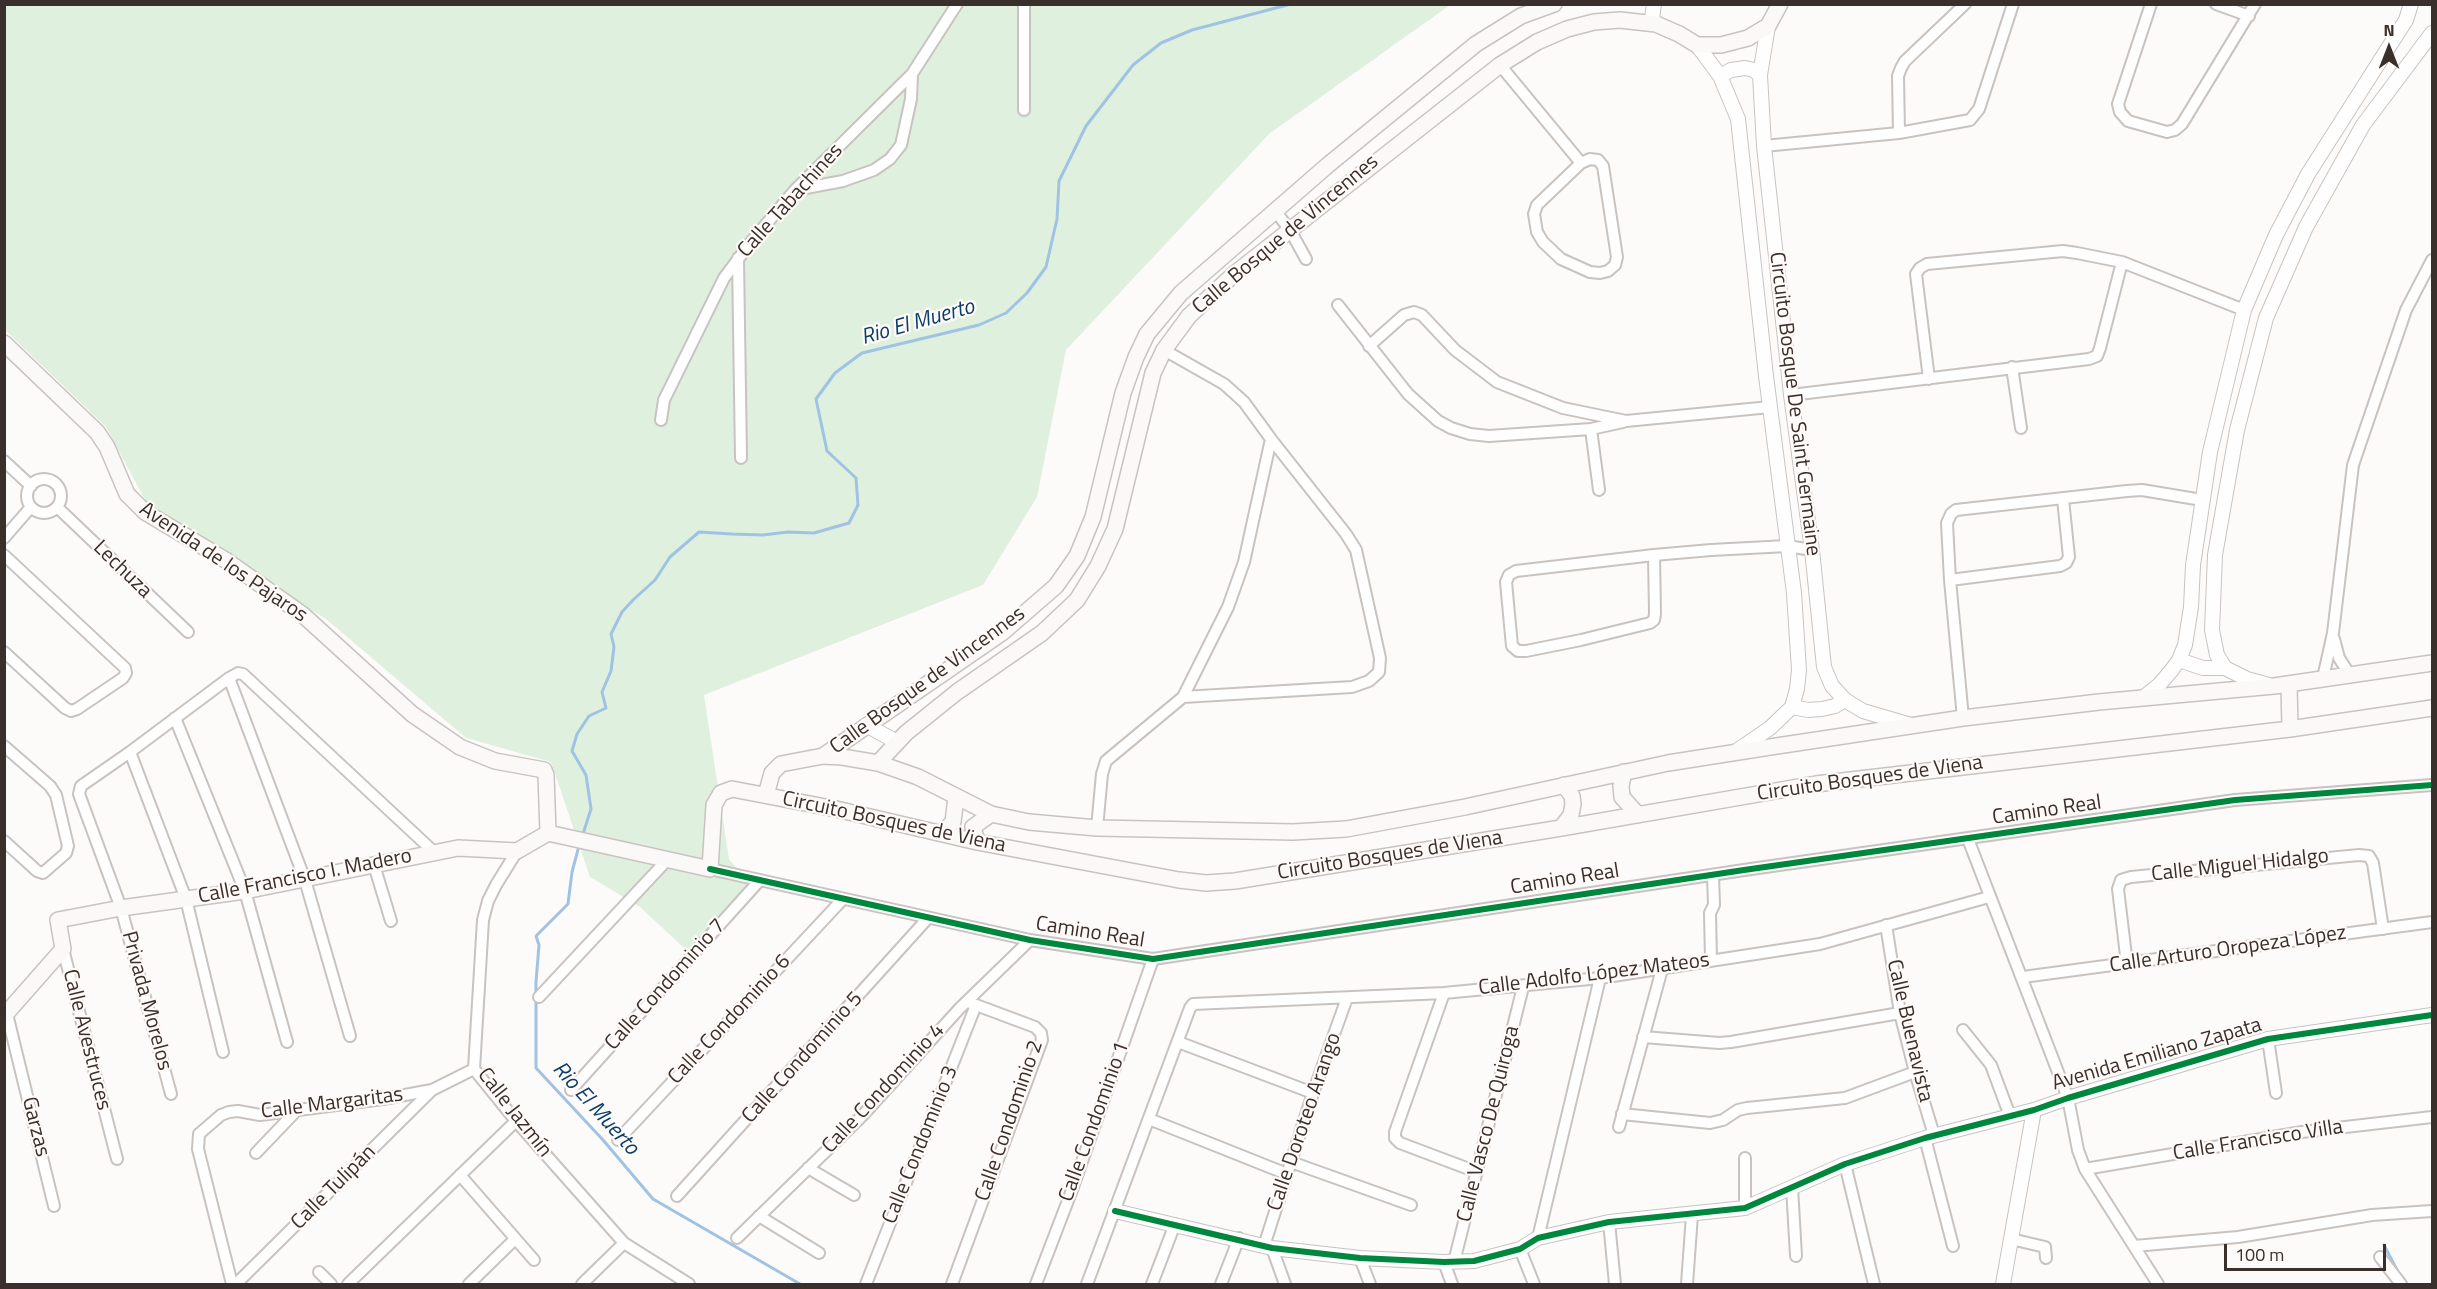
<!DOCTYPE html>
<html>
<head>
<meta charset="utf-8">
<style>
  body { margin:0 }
  #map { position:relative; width:2437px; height:1289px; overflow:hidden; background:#fdfbf9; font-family:"Titillium Web",sans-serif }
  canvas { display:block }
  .frame { position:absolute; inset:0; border:6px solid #392f2b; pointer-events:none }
  .north { position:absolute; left:2359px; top:18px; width:60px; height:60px; -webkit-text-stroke:4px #fffaf7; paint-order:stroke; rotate:0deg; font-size:16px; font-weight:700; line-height:24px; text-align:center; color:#392f2b }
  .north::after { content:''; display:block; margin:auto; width:21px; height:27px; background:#392f2b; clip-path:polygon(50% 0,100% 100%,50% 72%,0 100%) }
  .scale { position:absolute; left:2224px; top:1244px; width:162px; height:27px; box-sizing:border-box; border:3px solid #392f2b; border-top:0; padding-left:8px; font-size:18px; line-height:21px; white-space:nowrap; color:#392f2b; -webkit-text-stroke:4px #fffaf7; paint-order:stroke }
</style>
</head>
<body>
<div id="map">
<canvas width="2437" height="1289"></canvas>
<div class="frame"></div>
<div class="north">N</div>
<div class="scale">100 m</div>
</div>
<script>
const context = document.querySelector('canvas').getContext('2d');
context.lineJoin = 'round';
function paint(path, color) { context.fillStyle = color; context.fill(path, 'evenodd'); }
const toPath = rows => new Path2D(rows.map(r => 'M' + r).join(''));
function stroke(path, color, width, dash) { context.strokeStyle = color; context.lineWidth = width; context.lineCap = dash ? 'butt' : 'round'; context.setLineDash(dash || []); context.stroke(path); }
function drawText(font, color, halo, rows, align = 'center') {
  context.font = font + ' "Titillium Web",sans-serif'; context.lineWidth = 4.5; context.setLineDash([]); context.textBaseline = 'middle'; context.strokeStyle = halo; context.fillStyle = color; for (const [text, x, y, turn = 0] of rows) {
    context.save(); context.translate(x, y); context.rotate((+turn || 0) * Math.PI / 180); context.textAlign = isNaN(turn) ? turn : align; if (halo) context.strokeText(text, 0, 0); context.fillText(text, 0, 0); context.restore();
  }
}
const green = toPath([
  [4,5,1450,5,1269,134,1066,350,1037,497,983,585,704,695,729,859,758,893,696,959,640,907,590,877,551,762,466,738,326,619,152,513,106,427,5,330]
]);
const stream = toPath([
  [582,837,591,809,586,775,572,751,577,734,589,716,606,708,602,692,611,671,614,647,611,634,622,612,633,600,655,580,670,557,699,532,732,534,763,535,788,532,814,533,849,523,858,505,856,478,827,451,816,399,835,373,862,353,979,325,1006,313,1027,293,1046,267,1057,219,1059,181,1086,126,1133,65,1161,43,1192,30,1291,4],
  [579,846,572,872,568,904,536,936,539,945,536,982,536,1068,603,1140,653,1199,800,1284],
  [2384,1245,2398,1272]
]);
const minor = toPath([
  [2151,4,2118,104,2120,112,2128,121,2167,132,2175,130,2182,124,2255,4],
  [2216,4,2249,16],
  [1500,65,1581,163],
  [1024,110,1024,4],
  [1899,133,1898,76,1901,68,1905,61,1965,4],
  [1764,146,1899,133,1970,120,1979,109,2013,4],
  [1590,159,1598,160,1603,166,1617,257,1615,265,1608,271,1600,273,1590,272,1561,259,1543,242,1537,232,1534,214,1537,205,1581,163,1590,159],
  [795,190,843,181,874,170,890,159,901,145,911,99,912,74],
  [1276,212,1290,230,1306,259],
  [738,258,741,458],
  [1338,305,1408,394,1438,421,1451,428,1470,434,1489,436,1591,429,1623,422],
  [1369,346,1404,315,1414,312,1422,315,1455,350,1497,382,1563,408,1626,421,1770,407],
  [2012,367,2021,428],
  [1929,379,1916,274,1920,268,1927,264,2063,251,2077,253,2122,262,2244,310],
  [1791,395,2089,359,2097,356,2100,348,2122,262],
  [661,420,664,400,724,278,751,242,795,190,912,74,957,4],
  [1591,429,1599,490],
  [4,461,31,486],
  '27 496a17 17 0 1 1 34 0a17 17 0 1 1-34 0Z',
  [57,507,188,632],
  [4,538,31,507],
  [4,555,125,668,126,673,123,678,77,709,71,711,65,708,4,652],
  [1654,555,1655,614,1654,620,1650,623,1581,640,1526,651,1518,651,1512,646,1506,582,1509,575,1516,571,1654,555,1711,550,1787,546,1812,550],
  [1950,580,2060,566,2066,563,2069,557,2063,499],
  [2334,639,2339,658,2350,675],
  [229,678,305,880,350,1036],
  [2323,678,2333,633,2353,465,2406,310,2432,260],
  [1183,697,1352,687,1369,681,1379,672,1380,658,1356,550,1346,534,1271,439],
  [175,718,245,891,287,1042],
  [1963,718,1950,580,1947,523,1951,514,1956,510,2127,491,2142,490,2202,500],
  [4,746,50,786,56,795,68,846,66,853,43,873,37,871,4,841],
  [130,752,186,899,223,1052],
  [1097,828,1102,774,1106,761,1183,697,1228,607,1244,562,1271,439,1244,402,1224,384,1164,350],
  [1968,839,2068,1098,2078,1150,2085,1169,2158,1284],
  [517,851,496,885,488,901,483,920,474,1069,516,1121,624,1243,689,1284],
  [374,865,391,921],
  [710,869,1030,940,1153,959,1744,870,2235,800,2432,785],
  [1886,925,1900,1013,1915,1072,1934,1135],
  [63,949,117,1159],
  [1711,961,1710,913,1714,905,1713,875],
  [2127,964,2118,889,2121,880,2131,877,2359,855,2369,856,2373,863,2383,929],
  [2023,977,2432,922],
  [1444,993,1395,1132,1395,1138,1400,1143,1477,1172],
  [539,997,668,859],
  [7,1014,54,1206],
  [1963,1030,1991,1065,2010,1116],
  [1643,1037,1719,1043,1731,1042,1900,1013],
  [2268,1039,2276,1093],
  [1178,1042,1313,1093],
  [571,1090,760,880],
  [171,1094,121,908,79,794,81,786,130,752,229,678,238,673,243,674,434,852],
  [1622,1114,1710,1123,1723,1120,1738,1110,1747,1108,1845,1098,1915,1072],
  [1149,1119,1287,1174],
  [1619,1127,1662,969],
  [1925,1138,1953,1246],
  [618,1140,842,900],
  [256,1153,298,1109],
  [1745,1158,1745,1208],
  [1291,1162,1411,1205],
  [1845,1164,1874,1284],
  [808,1168,854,1195],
  [2085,1169,2302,1132,2432,1117],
  [460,1175,534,1260],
  [1792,1187,1796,1256],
  [677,1196,928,918],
  [759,1216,819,1253],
  [1609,1222,1615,1284],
  [737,1238,862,1116,960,1008,1030,940],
  [1538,1238,1600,978],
  [2011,1239,2045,1247,2046,1258],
  [1264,1246,1313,1093,1347,998],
  [2134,1246,2238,1237,2372,1215,2432,1211],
  [1272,1248,1285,1284],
  [1520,1249,1534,1284],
  [2380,1257,2401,1284],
  [1360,1258,1370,1284],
  [1444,1262,1452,1284],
  [1454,1262,1523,987],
  [319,1272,331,1284],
  [232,1284,198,1149,199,1134,221,1115,229,1112,238,1111,260,1115,383,1099,432,1090,474,1069],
  [236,1284,432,1090],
  [348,1284,516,1121],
  [469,1284,515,1239],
  [582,1284,624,1243],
  [866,1284,976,1005],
  [952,1284,1042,1040,1041,1033,1035,1027,968,1002],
  [1036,1284,1072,1190,1153,959],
  [1087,1284,1190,1008,1193,1004,1444,993,1600,978,1820,944,1989,897],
  [1152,1284,1175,1224],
  [1221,1284,1239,1238],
  [1687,1284,1692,1215]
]);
const tertiary = toPath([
  [1654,4,1652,18,1656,24],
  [1768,26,1760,75,1764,146,1791,395,1812,550,1824,667,1832,686,1845,700,1863,711,1911,725],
  [1697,45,1720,76,1738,119,1766,376,1794,593,1799,670,1797,689,1792,707,1770,728,1735,752],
  [1720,76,1731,70,1745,68,1754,70,1760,75],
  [2179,660,2203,668,2225,668],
  [2269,685,2247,679,2225,668,2217,655,2212,630,2215,555,2237,430,2266,318,2306,227,2363,125,2432,33],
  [2143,698,2159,685,2171,671,2179,660,2185,645,2191,607,2193,565,2210,452,2244,310,2276,235,2308,174,2406,20,2411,4],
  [1792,707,1808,710,1822,709,1835,706,1845,700],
  [866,725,897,742],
  [1115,1211,1272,1248,1360,1258,1444,1262,1474,1261,1520,1249,1538,1238,1609,1222,1745,1208,1845,1164,1925,1138,2034,1110,2068,1098,2268,1039,2432,1015],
  [2003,1284,2034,1110]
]);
const secondary = toPath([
  [4,343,97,432,107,447,127,494,145,512,227,561,302,614,412,714,460,747,495,761,544,770,546,775,548,833,710,869,714,805,721,793,732,789,836,809,977,842,1179,880,1206,883,1235,881,1561,828,1816,784,2290,729,2432,708],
  [2289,684,2290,729],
  [823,756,1003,632,1056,586,1077,556,1093,517,1123,393,1136,357,1147,334,1181,293,1328,165,1476,44,1521,16,1554,4],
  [878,763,906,733,957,692,1042,633,1077,600,1098,566,1115,529,1153,373,1164,350,1189,316,1233,275,1500,65,1537,42,1567,29,1594,22,1620,20,1656,24,1679,34,1697,45,1721,45,1748,38,1768,26,1780,4],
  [1624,772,1621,786,1622,797,1638,815],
  [766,795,772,773,781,764,823,756,842,757,878,763,918,777,991,814,1029,822,1097,828,1293,832,1346,829,1465,807,1668,763,1770,747,1963,718,2099,702,2274,686,2432,663],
  [1561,828,1571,815,1573,804,1572,796,1564,785],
  [942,833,953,822,956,797],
  [977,842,973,827,991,814],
  [4,1016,63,949,58,920,121,908,245,891,458,848,517,851,548,833]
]);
const cycleway = toPath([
  [710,869,1030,940,1153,959,1744,870,2235,800,2432,785],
  [1115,1211,1272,1248,1360,1258,1444,1262,1474,1261,1520,1249,1538,1238,1609,1222,1745,1208,1845,1164,1925,1138,2034,1110,2068,1098,2268,1039,2432,1015]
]);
const streetNames = [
  ["Calle Tabachines",791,201,-48],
  ["Calle Bosque de Vincennes",1286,235,-40],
  ["Circuito Bosque De Saint Germaine",1794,404,83],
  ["Avenida de los Pajaros",223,563,34],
  ["Lechuza",122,570,44],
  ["Calle Bosque de Vincennes",928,681,-36],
  ["Circuito Bosques de Viena",1870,779,-8],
  ["Camino Real",2047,811,-8],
  ["Circuito Bosques de Viena",894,823,12],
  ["Circuito Bosques de Viena",1390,856,-9],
  ["Calle Miguel Hidalgo",2240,866,-6],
  ["Calle Francisco I. Madero",305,877,-11],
  ["Camino Real",1565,880,-9],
  ["Camino Real",1090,933,9],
  ["Calle Arturo Oropeza López",2228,950,-8],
  ["Calle Adolfo López Mateos",1594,975,-7],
  ["Calle Condominio 7",666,985,-48],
  ["Privada Morelos",146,1001,75],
  ["Calle Condominio 6",730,1020,-47],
  ["Calle Buenavista",1909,1031,77],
  ["Calle Avestruces",86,1040,76],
  ["Avenida Emiliano Zapata",2157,1055,-16],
  ["Calle Condominio 5",803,1058,-48],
  ["Calle Condominio 4",884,1089,-47],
  ["Calle Margaritas",332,1104,-7],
  ["Calle Jazmín",514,1113,52],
  ["Calle Condominio 2",1010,1121,-71],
  ["Calle Condominio 1",1095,1122,-70],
  ["Calle Doroteo Arango",1305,1122,-71],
  ["Calle Vasco De Quiroga",1489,1124,-76],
  ["Garzas",35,1127,76],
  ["Calle Francisco Villa",2258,1141,-9],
  ["Calle Condominio 3",921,1145,-68],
  ["Calle Tulipán",334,1188,-45]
];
const waterNames = [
  ["Rio El Muerto",918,323,-16],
  ["Rio El Muerto",595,1109,48]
];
paint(green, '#dff1de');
stroke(stream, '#a0c2e3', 3);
stroke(minor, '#c8c3c0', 14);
stroke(tertiary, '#c8c3c0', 16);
stroke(secondary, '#c8c3c0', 18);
stroke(minor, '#fffefe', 10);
stroke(tertiary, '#fffefe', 14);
stroke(secondary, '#fbf8f8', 15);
stroke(cycleway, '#00873e', 6);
drawText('21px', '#392f2b', '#fffaf7', streetNames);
drawText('italic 22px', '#073f6d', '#fffaf7', waterNames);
</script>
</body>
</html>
